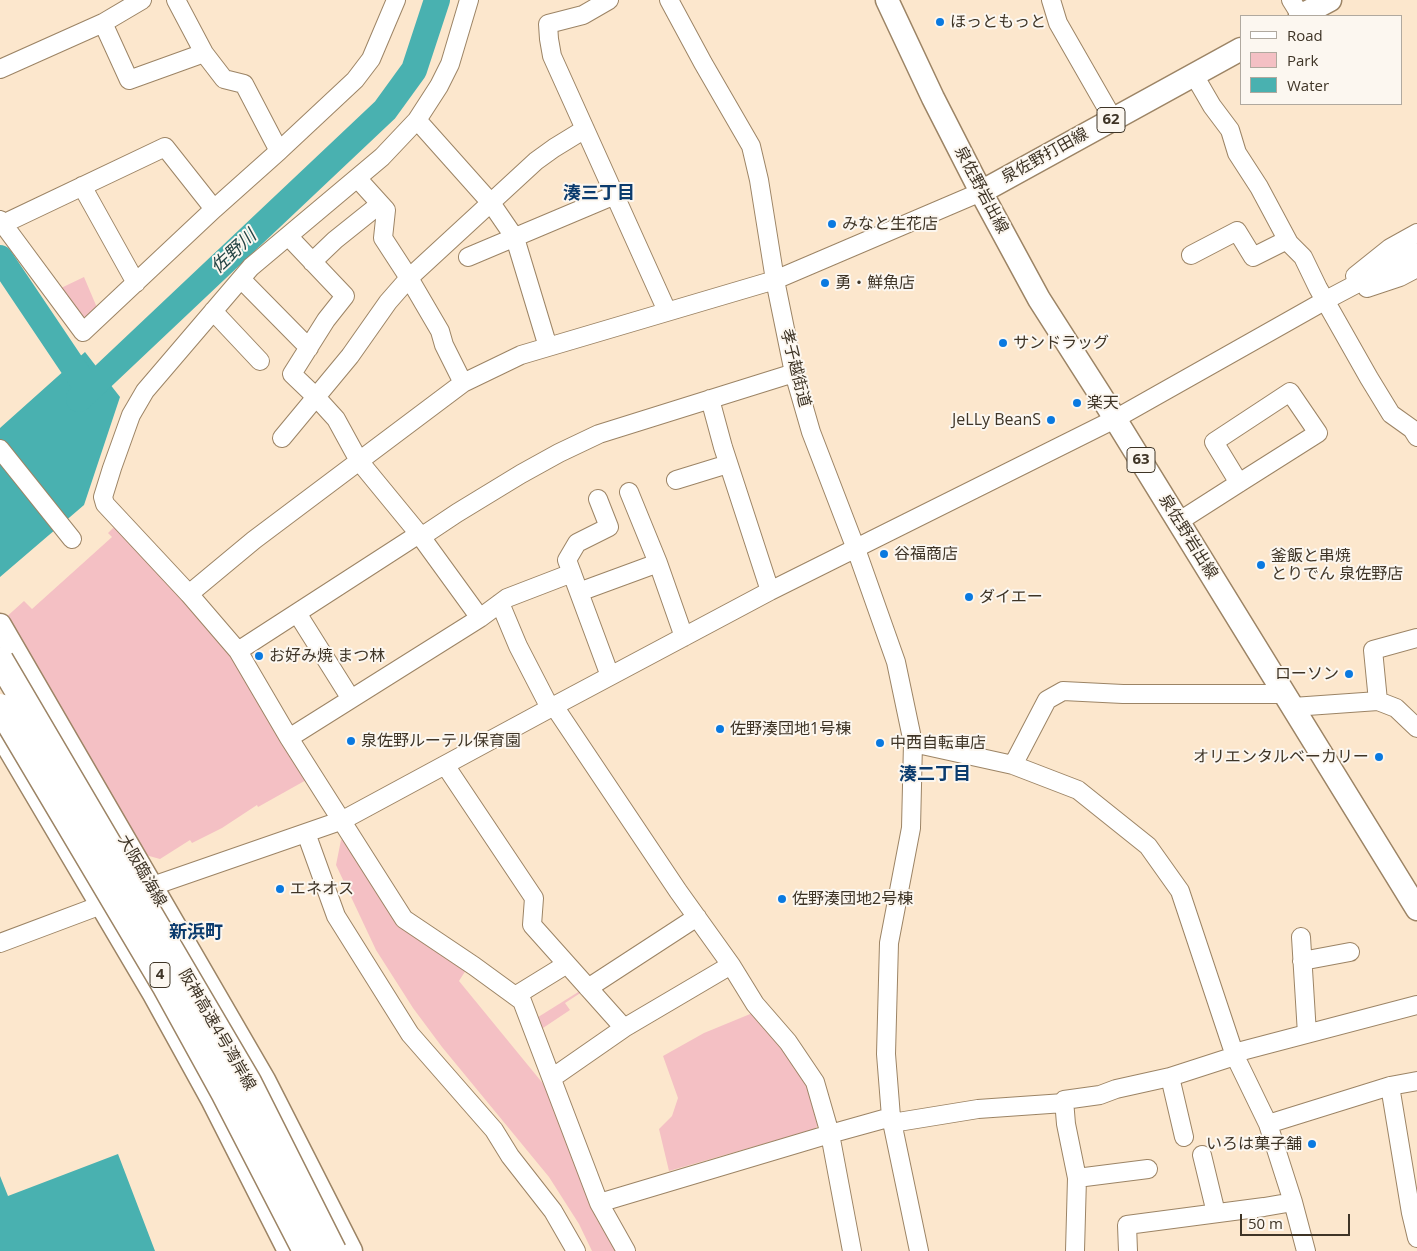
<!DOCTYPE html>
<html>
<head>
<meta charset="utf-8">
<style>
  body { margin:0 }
  #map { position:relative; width:1417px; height:1251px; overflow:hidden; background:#fce7cd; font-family:"Open Sans",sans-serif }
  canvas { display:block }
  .legend { position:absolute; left:1240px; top:15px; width:162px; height:90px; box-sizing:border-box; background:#fcf7f0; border:1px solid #b0a99f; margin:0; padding:6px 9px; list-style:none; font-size:15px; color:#3e3426 }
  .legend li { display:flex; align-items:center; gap:10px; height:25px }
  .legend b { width:25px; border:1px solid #b0a99f }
  .scale { position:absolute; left:1240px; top:1214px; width:110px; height:22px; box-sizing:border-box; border:2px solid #3e3426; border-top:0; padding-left:6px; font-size:15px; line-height:18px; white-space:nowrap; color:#3e3426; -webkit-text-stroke:4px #fcf7f0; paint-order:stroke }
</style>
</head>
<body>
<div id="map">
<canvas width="1417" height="1251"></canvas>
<ul class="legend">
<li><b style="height:6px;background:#fff"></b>Road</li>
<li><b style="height:14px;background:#f4c0c4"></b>Park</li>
<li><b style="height:14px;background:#49b1b0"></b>Water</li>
</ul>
<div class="scale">50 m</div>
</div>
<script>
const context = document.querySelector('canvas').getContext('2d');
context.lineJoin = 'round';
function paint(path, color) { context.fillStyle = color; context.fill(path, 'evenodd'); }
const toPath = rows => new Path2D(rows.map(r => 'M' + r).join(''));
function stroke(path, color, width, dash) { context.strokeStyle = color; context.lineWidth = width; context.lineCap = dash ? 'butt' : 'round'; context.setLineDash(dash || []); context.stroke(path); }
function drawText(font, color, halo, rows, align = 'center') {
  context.font = font + ' "Open Sans","Noto Sans JP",sans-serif'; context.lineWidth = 4; context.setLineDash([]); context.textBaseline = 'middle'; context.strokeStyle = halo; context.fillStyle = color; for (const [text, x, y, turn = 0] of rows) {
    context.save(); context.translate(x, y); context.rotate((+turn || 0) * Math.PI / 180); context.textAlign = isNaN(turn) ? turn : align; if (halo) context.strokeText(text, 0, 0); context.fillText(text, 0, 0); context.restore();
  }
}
const green = toPath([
  [84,277,98,310,91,318,80,316,61,288],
  [114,527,226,644,308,779,258,807,257,805,222,828,192,843,190,840,160,859,142,854,3,620,24,601,32,609,112,537,108,533],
  [346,837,401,921,466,970,459,981,545,1086,596,1218,616,1251,592,1251,579,1224,549,1177,442,1047,413,1008,376,950,336,865,341,840],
  [583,989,585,990,565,1003,570,1010,540,1030,535,1019],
  [755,1012,806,1079,820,1122,815,1129,669,1171,659,1129,672,1116,678,1098,663,1056,704,1033]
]);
const water = toPath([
  [85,352,120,397,84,505,0,577,0,428],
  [118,1154,155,1251,0,1251,0,1176,8,1196]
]);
const river = toPath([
  [0,258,88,389],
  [79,399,385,110,414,70,437,0]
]);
const minor = toPath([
  [176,0,204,53,224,79,244,84,279,151],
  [469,0,450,64,439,86,417,120,382,157,251,267,145,391,131,415,112,468,103,497,105,504,189,594,238,651,289,738,404,919,474,966,522,1001,599,1203,626,1251],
  [609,0,583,15,548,24,549,39,552,56,667,311],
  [669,0,703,63,751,146,759,180,775,280,794,373,811,432,856,549,896,662,913,743,911,828,889,943,886,1054,891,1117,919,1251],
  [1051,0,1058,23,1113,119],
  [1291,0,1301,16],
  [103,23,129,80,204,53],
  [0,69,103,23,142,0],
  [1194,75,1212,106,1230,130,1237,153,1259,187,1289,243,1303,257,1318,288,1369,378,1391,414,1412,429,1417,437],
  [417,120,491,203,515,238,548,347],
  [357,178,386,210,383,238,409,278,440,331,444,345,463,383],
  [82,186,136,283],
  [214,209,279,151,355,80,371,59,396,0],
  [0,220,3,224,83,332,214,209,165,147,3,224],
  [288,236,345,296,326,320,292,374,316,397,336,419,359,461,419,534,480,618],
  [1191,255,1237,231,1253,257,1287,240],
  [468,257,615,195],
  [312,262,335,240,380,204],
  [1355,276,1390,248,1417,233],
  [241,279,309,348],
  [1367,288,1400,277,1417,268],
  [213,311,260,361],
  [710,399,723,447,770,591],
  [282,438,350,356,388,302,409,278,536,161,554,148,585,129],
  [0,449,72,539],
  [676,480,728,464],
  [629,492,658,563],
  [598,499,609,527,577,543,567,560,610,676],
  [1178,522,1239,483,1318,433,1290,392,1214,442,1239,483],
  [421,537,457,513,521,474,559,453,599,434,794,373],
  [579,592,658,563,684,637],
  [189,594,254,540,463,383,521,355,775,280,981,192],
  [500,603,518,646,550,708],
  [297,613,351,699],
  [238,651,419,534],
  [1378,701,1373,650,1417,638],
  [554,706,678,891,731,965,755,1004,788,1042,815,1082,830,1134,852,1251],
  [1293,707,1378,701,1396,708,1417,728],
  [289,738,480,618,507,598,572,573],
  [913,743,1013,765,1078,790,1148,846,1180,891,1235,1056,1268,1124,1293,1202,1306,1251],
  [445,765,534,898,532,925,624,1028],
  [1013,765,1047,700,1063,691,1123,694,1285,694],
  [306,833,336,916,410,1034,494,1130,510,1156,553,1211,576,1251],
  [141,890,343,820,554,706,770,591,1115,419,1326,300,1417,252],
  [1301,937,1307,1034],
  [0,943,112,901],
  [1302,961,1350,952],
  [588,988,697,917],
  [515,996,567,964],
  [1234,1053,1417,1005],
  [1170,1077,1184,1137],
  [552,1078,624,1028,731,965],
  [1390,1086,1411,1213,1417,1238],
  [892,1123,978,1109,1064,1103],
  [1268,1124,1390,1086,1417,1081],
  [1202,1155,1216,1213],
  [1077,1178,1148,1169],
  [599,1203,830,1134,891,1117],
  [1075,1251,1077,1178,1066,1124,1064,1100,1100,1095,1116,1089,1170,1077,1235,1056],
  [1128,1251,1127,1225,1264,1207,1293,1202]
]);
const major = toPath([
  [887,0,933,98,981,192,1039,299,1101,396,1417,909],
  [1300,16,1330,0],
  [981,192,1241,49],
  [0,625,264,1080,351,1251],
  [0,733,154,994,213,1101,289,1251]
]);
const highwayBridge = toPath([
  [0,660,248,1082,333,1251],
  [0,707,165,985,225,1094,306,1251]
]);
const markers = [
  [940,22,5,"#0979e0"],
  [832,224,5,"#0979e0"],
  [825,283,5,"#0979e0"],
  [1003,343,5,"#0979e0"],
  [1077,403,5,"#0979e0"],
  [1051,420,5,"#0979e0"],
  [884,554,5,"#0979e0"],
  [1261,565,5,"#0979e0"],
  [969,597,5,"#0979e0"],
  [259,656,5,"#0979e0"],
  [1349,674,5,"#0979e0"],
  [720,729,5,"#0979e0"],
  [351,741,5,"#0979e0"],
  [880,743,5,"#0979e0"],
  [1379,757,5,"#0979e0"],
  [280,889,5,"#0979e0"],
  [782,899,5,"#0979e0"],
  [1312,1144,5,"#0979e0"]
];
const shields = [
  [1111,120,28],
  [1141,460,28],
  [160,975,20]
];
const shieldNames = [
  ["62",1111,120],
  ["63",1141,460],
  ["4",160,975]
];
const poiNames = [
  ["ほっともっと",950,22],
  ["みなと生花店",842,224],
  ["勇・鮮魚店",835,283],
  ["サンドラッグ",1013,343],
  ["楽天",1087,403],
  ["JeLLy BeanS",1041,420,"right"],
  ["谷福商店",894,554],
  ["釜飯と串焼",1271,556],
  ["とりでん 泉佐野店",1271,574],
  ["ダイエー",979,597],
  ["お好み焼 まつ林",269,656],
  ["ローソン",1339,674,"right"],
  ["佐野湊団地1号棟",730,729],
  ["泉佐野ルーテル保育園",361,741],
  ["中西自転車店",890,743],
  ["オリエンタルベーカリー",1369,757,"right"],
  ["エネオス",290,889],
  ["佐野湊団地2号棟",792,899],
  ["いろは菓子舗",1302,1144,"right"]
];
const streetNames = [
  ["泉佐野打田線",1045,156,-29],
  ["泉佐野岩出線",981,190,62],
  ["孝子越街道",795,368,76],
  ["泉佐野岩出線",1188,537,58],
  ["大阪臨海線",142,871,60],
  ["阪神高速4号湾岸線",217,1030,60]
];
const neighbourhoodNames = [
  ["湊三丁目",599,194],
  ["湊二丁目",935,775],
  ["新浜町",196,933]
];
const waterNames = [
  ["佐野川",234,252,-43]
];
paint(green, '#f4c0c4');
paint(water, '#49b1b0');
stroke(river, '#49b1b0', 26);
stroke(minor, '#9c8465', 20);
stroke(major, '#9c8465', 25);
stroke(minor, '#fff', 18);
stroke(major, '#fff', 22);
stroke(highwayBridge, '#9c8465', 29, []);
stroke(highwayBridge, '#fff', 26);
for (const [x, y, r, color] of markers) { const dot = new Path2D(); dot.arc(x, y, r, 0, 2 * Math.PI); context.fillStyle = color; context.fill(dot); stroke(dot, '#fcf7f0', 2); }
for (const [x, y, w] of shields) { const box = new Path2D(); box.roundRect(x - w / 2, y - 12.5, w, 25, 4); context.fillStyle = '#fcf7f0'; context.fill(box); stroke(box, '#3e3426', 1); }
drawText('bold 15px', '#3e3426', null, shieldNames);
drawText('16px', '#3e3426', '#fcf7f0', poiNames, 'left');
drawText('16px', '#3e3426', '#fcf7f0', streetNames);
drawText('bold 18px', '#0b3b6d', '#fcf7f0', neighbourhoodNames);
drawText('italic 18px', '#234343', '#fcf7f0', waterNames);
</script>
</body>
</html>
